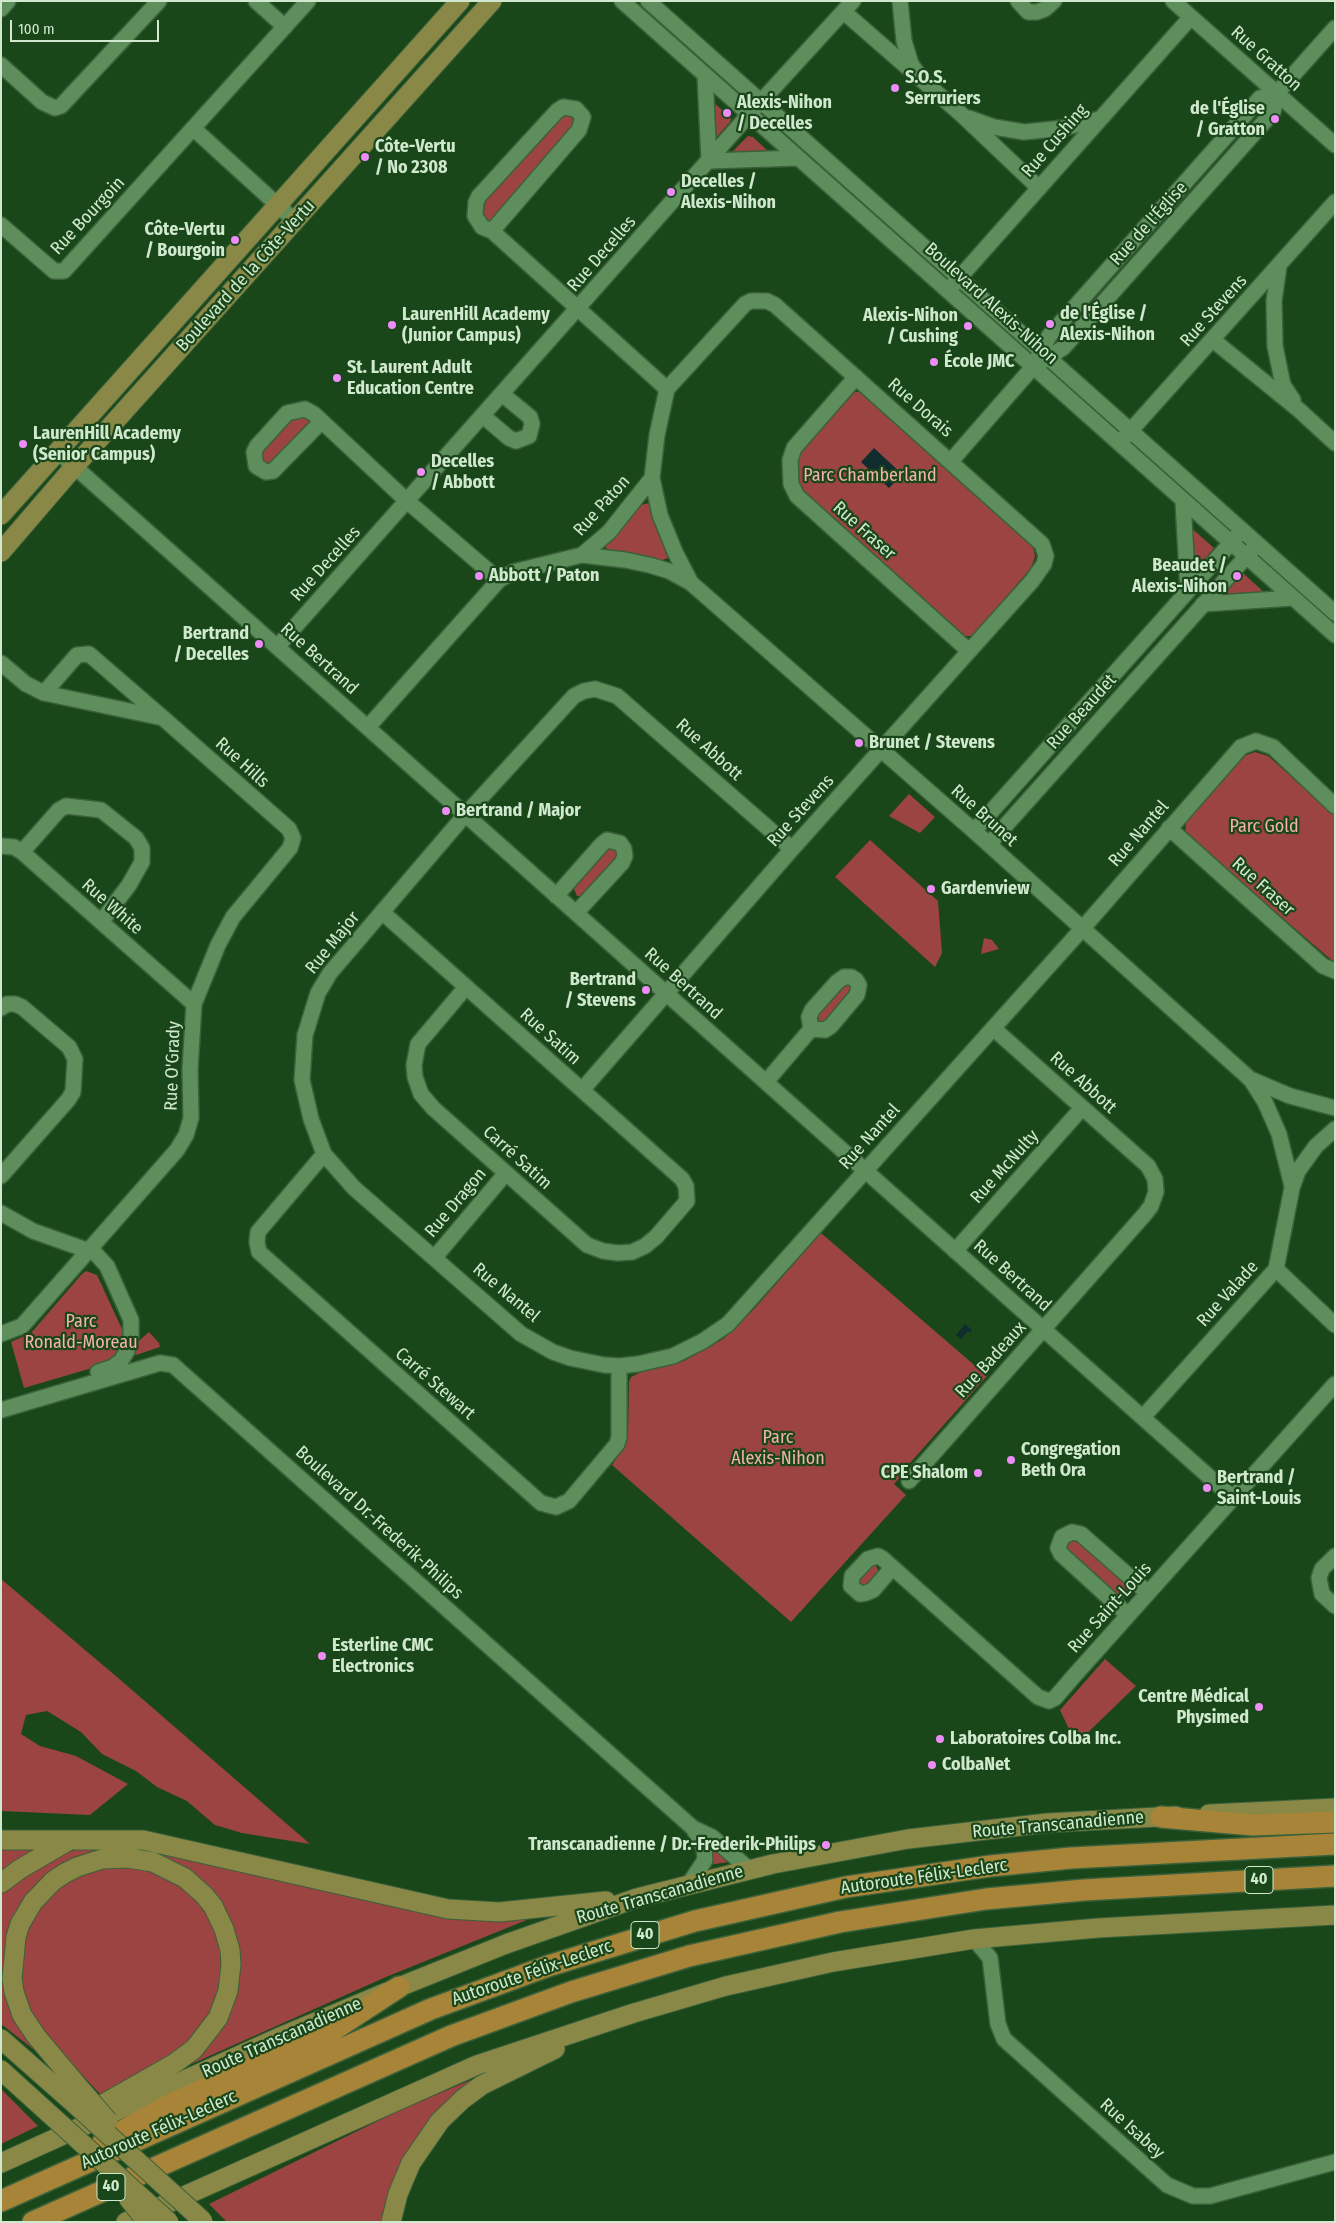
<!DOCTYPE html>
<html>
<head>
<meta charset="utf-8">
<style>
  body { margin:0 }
  #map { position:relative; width:1336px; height:2223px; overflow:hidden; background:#1a471a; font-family:"Fira Sans Condensed",sans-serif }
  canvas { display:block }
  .frame { position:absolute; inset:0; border:2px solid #d0e9ce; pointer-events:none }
  .scale { position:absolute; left:10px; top:20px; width:149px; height:22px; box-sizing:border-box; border:2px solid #d0e9ce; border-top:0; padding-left:6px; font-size:15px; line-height:18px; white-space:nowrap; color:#d0e9ce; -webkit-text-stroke:4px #1a471a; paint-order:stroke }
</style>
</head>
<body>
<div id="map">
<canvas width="1336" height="2223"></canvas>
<div class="frame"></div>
<div class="scale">100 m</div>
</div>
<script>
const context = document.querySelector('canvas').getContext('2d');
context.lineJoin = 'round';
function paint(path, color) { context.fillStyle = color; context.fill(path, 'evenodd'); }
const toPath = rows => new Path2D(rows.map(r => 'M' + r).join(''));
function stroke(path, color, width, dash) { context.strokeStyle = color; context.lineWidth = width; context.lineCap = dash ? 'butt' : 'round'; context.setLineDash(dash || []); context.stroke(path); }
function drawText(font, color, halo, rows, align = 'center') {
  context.font = font + ' "Fira Sans Condensed",sans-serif'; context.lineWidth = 4.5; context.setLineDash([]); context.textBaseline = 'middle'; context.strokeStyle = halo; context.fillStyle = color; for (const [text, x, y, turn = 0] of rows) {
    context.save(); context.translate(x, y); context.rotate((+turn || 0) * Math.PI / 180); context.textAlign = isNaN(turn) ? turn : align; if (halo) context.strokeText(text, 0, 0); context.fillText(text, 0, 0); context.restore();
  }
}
const green = toPath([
  [712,101,731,118,730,122,714,140],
  [571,114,575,120,574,127,489,222,484,221,483,203,560,115],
  [748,136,753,137,770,153,730,154],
  [855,392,862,392,1030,543,1034,550,1035,557,1031,568,973,636,963,636,805,496,799,485,796,473,798,454],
  [293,416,310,416,311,422,275,463,265,464,260,458,262,449],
  [649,503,668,558,660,561,630,553,611,552,605,547,641,505],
  [1189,526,1214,548,1193,573],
  [1240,574,1244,574,1267,595,1219,597],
  [1255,752,1268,756,1335,815,1335,963,1185,834,1186,822,1244,756],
  [909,794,935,817,920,833,889,816],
  [870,840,938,901,942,953,935,967,835,877],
  [608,847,616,849,618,857,583,896,577,896,573,887],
  [984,938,992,940,999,949,981,954],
  [843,984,851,985,853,988,827,1021,819,1021,817,1012],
  [821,1233,987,1376,903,1471,904,1473,894,1484,906,1495,791,1622,612,1465,625,1446,628,1436,629,1382,631,1377,641,1372,684,1361,723,1339,754,1309],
  [86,1271,97,1275,122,1329,124,1341,118,1355,109,1363,24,1388,11,1342,31,1333,81,1275],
  [149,1332,159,1343,160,1347,136,1355,131,1353,134,1345],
  [1076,1538,1130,1586,1128,1596,1120,1598,1065,1550,1067,1541],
  [872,1565,876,1566,879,1572,866,1587,860,1586,858,1581],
  [1,1579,117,1677,310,1844,242,1833,215,1825,187,1801,157,1787,136,1771,102,1754,81,1732,47,1711,26,1715,21,1734,40,1746,76,1756,128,1784,90,1815,1,1811],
  [1105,1659,1136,1686,1079,1741,1069,1729,1060,1710],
  [709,1842,728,1859,728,1862,709,1865],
  [117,1845,534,1917,386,1977,187,2066,185,2063,235,1979,194,1879,86,1858,10,1936,37,2052,1,2024,1,1891,58,1855,82,1848],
  [1,1846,39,1846,38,1850,1,1874],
  [114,1866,145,1869,171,1879,193,1895,206,1911,219,1938,223,1969,216,2007,187,2046,100,2094,38,2028,22,1992,20,1951,31,1919,56,1889,84,1873],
  [485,2074,462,2092,385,2222,227,2222,209,2204,400,2110],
  [1,2089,38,2126,1,2144]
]);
const water = toPath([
  [874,448,902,474,889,488,861,462],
  [965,1324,972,1330,970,1333,968,1331,961,1339,956,1335]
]);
const minor = toPath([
  [256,1,285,27],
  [622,1,1335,635],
  [648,1,1335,613],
  [900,1,904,41,911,64,918,74],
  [1018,1,1028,12,1037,12,1045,9,1054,1],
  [1173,1,1335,145],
  [1,9,8,1],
  [844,12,961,114,1039,188],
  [1,65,42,102,55,108,61,106,159,1],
  [705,75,709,161],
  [969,118,994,127,1024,132,1064,128,1099,119],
  [194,129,295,221],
  [709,161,798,158],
  [1,225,54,271,64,271,308,1],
  [492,231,579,130,583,117,576,109,563,107,557,111,479,196,476,202,475,216,482,227,492,231,667,389],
  [1279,266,1274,301,1275,346,1283,385,1293,400],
  [952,286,1191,17],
  [1213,340,1299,410,1335,443],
  [1041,362,1063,348,1273,112,1277,93],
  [856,377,794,448,790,460,791,484,797,496,969,651],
  [483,416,509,438,516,441,529,436,532,424,530,417,502,394],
  [321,422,273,471,266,472,256,466,254,452,257,446,287,413,305,409,314,414,407,501,499,580],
  [1124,438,1335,202],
  [57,451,1233,1498],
  [951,461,1033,367,1049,336,1260,98,1277,93,1335,28],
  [652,478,660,515,675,552,691,583],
  [1183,501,1188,591],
  [582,555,625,560,649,565,669,571,691,583,974,831,1250,1079,1290,1096,1335,1108],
  [1203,604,1293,598],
  [277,647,746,118,853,1],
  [1,663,26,684,44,693,163,718,289,829,293,838,290,848,233,917,218,945,194,1004,190,1069,191,1118,186,1135,177,1150,22,1326,1,1334],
  [44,693,77,655,89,654,163,718],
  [368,727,499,580,513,572,582,555,609,532,652,478,657,435,667,389,745,304,751,301,767,301,775,305,1042,544,1046,556,1044,564,1032,581,792,849,582,1090],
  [1169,828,1323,966,1335,971],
  [974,831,1238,535],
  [989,844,1253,549],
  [1,846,14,847,22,852,194,1004],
  [792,849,617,696,595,689,584,691,574,696,465,815,330,973,318,993,305,1035,302,1080,311,1119,324,1154,354,1188,521,1334,553,1352,570,1358,604,1365,619,1366,638,1364,673,1356,703,1341,728,1324,737,1314,1082,929,1241,747,1256,741,1273,747,1335,806],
  [22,852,59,810,66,806,101,810,136,838,142,848,142,862,129,885,101,922],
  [556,896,602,844,607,840,620,843,624,849,625,856,622,863,576,913],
  [382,912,682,1179,686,1186,687,1201,656,1237,645,1246,632,1252,618,1253,603,1251,587,1245,433,1108,421,1094,415,1077,414,1065,418,1044,466,987],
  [844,977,851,977,856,980,859,985,857,995,831,1026,825,1030,811,1029,809,1017,812,1010,837,982,844,977],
  [1,1008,7,1004,15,1004,22,1007,69,1047,75,1059,73,1092,68,1100,1,1176],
  [1251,1080,1265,1102,1279,1134,1292,1186],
  [766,1082,811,1029],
  [324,1154,258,1232,257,1242,259,1252,541,1503,556,1507,569,1501,617,1444,619,1437,619,1366],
  [1,1213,33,1231,95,1253,107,1266,131,1320,131,1335,127,1351,121,1361,113,1367,98,1372],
  [955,1251,1082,1108],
  [435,1257,506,1173],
  [1276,1269,1335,1325],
  [1,1410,160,1363,173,1365,693,1828,712,1837,750,1870],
  [1143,1417,1276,1269,1292,1188,1298,1171,1316,1146,1335,1129],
  [909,1481,1145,1214,1151,1206,1156,1192,1155,1179,1148,1166,993,1028],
  [1335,1556,1322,1569,1319,1578,1322,1594,1335,1606],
  [892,1568,873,1590,866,1593,860,1594,851,1586,852,1576,868,1559,878,1556,882,1558,1038,1697,1049,1701,1055,1698,1073,1677,1335,1384],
  [1128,1615,1061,1554,1058,1548,1062,1537,1072,1532,1081,1534,1148,1593],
  [689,1884,705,1860,704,1847,693,1828],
  [974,1939,990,1958,998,2024,1004,2039,1167,2185,1193,2196,1210,2196,1335,2162]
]);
const major = toPath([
  [1,515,460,1],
  [1,552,74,467,492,1],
  [1209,1814,1335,1808],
  [1,1840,143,1840,448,1909,499,1912,606,1901],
  [1,1883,20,1869,68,1841],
  [1,2039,68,2098],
  [1,2070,44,2109],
  [83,2092,36,2036,22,2015,14,1992,12,1979,16,1937,20,1924,33,1902,53,1881,65,1873,77,1867,102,1859,128,1858,153,1862,185,1878,204,1895,213,1906,224,1929,230,1950,231,1964,228,1991,218,2018,194,2049,175,2063,89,2112],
  [1,2163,280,2037,399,1987,506,1944,637,1898,773,1864,908,1839,1047,1823,1176,1816],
  [126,2222,477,2065,634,2013,726,1986,833,1962,974,1939,1098,1928,1335,1915],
  [391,2222,398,2194,411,2163,440,2121,463,2099,482,2085,555,2049]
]);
const highway = toPath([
  [1161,1817,1253,1825,1335,1822],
  [103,2142,171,2104,335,2029,399,1987],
  [1,2201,431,2009,548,1966,695,1921,846,1887,990,1866,1071,1858,1335,1844],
  [33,2222,451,2036,571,1992,689,1956,840,1922,986,1899,1084,1890,1335,1876]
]);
const majorBridge = toPath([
  [83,2092,108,2121],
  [68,2098,203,2221],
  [44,2109,169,2222],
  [128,2198,147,2222]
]);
const markers = [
  [895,88,5,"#ee8cf8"],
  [727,113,5,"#ee8cf8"],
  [1275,119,5,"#ee8cf8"],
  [365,157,5,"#ee8cf8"],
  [671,192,5,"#ee8cf8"],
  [235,240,5,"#ee8cf8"],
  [1050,324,5,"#ee8cf8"],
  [392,325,5,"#ee8cf8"],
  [968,326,5,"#ee8cf8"],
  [934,362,5,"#ee8cf8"],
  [337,378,5,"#ee8cf8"],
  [23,444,5,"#ee8cf8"],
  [421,472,5,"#ee8cf8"],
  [479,576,5,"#ee8cf8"],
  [1237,576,5,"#ee8cf8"],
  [259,644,5,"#ee8cf8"],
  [859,743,5,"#ee8cf8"],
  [446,811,5,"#ee8cf8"],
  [931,889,5,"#ee8cf8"],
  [646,990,5,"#ee8cf8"],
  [1011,1460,5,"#ee8cf8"],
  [978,1473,5,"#ee8cf8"],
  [1207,1488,5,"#ee8cf8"],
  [322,1656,5,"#ee8cf8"],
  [1259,1707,5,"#ee8cf8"],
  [940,1739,5,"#ee8cf8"],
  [932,1765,5,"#ee8cf8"],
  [826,1845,5,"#ee8cf8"]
];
const shields = [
  [1259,1880,28],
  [645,1935,28],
  [111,2187,28]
];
const shieldNames = [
  ["40",1259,1880],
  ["40",645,1935],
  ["40",111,2187]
];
const streetNames = [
  ["Rue Gratton",1266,59,42],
  ["Rue Cushing",1055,141,-49],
  ["Rue Bourgoin",88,216,-47],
  ["Rue de l'Église",1149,224,-48],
  ["Rue Decelles",602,254,-49],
  ["Boulevard de la Côte-Vertu",246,276,-48],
  ["Boulevard Alexis-Nihon",991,304,42],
  ["Rue Stevens",1214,311,-48],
  ["Rue Dorais",920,408,41],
  ["Rue Paton",602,506,-48],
  ["Rue Fraser",864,531,42],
  ["Rue Decelles",326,564,-48],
  ["Rue Bertrand",319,659,42],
  ["Rue Beaudet",1082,712,-48],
  ["Rue Abbott",709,750,42],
  ["Rue Hills",242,763,42],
  ["Rue Stevens",801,811,-48],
  ["Rue Brunet",984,816,42],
  ["Rue Nantel",1139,834,-49],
  ["Rue Fraser",1263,887,42],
  ["Rue White",112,907,41],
  ["Rue Major",333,943,-51],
  ["Rue Bertrand",683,984,42],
  ["Rue Satim",550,1037,42],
  ["Rue O'Grady",173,1066,-88],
  ["Rue Abbott",1083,1083,42],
  ["Rue Nantel",870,1137,-48],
  ["Carré Satim",517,1158,42],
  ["Rue McNulty",1005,1167,-48],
  ["Rue Dragon",456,1203,-50],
  ["Rue Bertrand",1012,1276,42],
  ["Rue Nantel",506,1293,40],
  ["Rue Valade",1228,1294,-48],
  ["Rue Badeaux",991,1360,-48],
  ["Carré Stewart",435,1384,41],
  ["Boulevard Dr.-Frederik-Philips",379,1523,42],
  ["Rue Saint-Louis",1110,1608,-48],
  ["Route Transcanadienne",1058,1825,-5],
  ["Autoroute Félix-Leclerc",924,1877,-8],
  ["Route Transcanadienne",660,1895,-16],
  ["Autoroute Félix-Leclerc",532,1973,-19],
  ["Route Transcanadienne",282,2038,-24],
  ["Rue Isabey",1132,2129,42],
  ["Autoroute Félix-Leclerc",159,2130,-24]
];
const poiNames = [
  ["S.O.S.",905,78],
  ["Serruriers",905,99],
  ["Alexis-Nihon",737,103],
  ["/ Decelles",737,124],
  ["de l'Église",1265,109,"right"],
  ["/ Gratton",1265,130,"right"],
  ["Côte-Vertu",375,147],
  ["/ No 2308",375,168],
  ["Decelles /",681,182],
  ["Alexis-Nihon",681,203],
  ["Côte-Vertu",225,230,"right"],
  ["/ Bourgoin",225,251,"right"],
  ["de l'Église /",1060,314],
  ["Alexis-Nihon",1060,335],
  ["LaurenHill Academy",402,315],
  ["(Junior Campus)",402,336],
  ["Alexis-Nihon",958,316,"right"],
  ["/ Cushing",958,337,"right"],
  ["École JMC",944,362],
  ["St. Laurent Adult",347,368],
  ["Education Centre",347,389],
  ["LaurenHill Academy",33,434],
  ["(Senior Campus)",33,455],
  ["Decelles",431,462],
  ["/ Abbott",431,483],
  ["Beaudet /",1227,566,"right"],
  ["Alexis-Nihon",1227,587,"right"],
  ["Abbott / Paton",489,576],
  ["Bertrand",249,634,"right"],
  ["/ Decelles",249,655,"right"],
  ["Brunet / Stevens",869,743],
  ["Bertrand / Major",456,811],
  ["Gardenview",941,889],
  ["Bertrand",636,980,"right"],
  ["/ Stevens",636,1001,"right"],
  ["Congregation",1021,1450],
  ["Beth Ora",1021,1471],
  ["CPE Shalom",968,1473,"right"],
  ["Bertrand /",1217,1478],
  ["Saint-Louis",1217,1499],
  ["Esterline CMC",332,1646],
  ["Electronics",332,1667],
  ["Centre Médical",1249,1697,"right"],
  ["Physimed",1249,1718,"right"],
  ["Laboratoires Colba Inc.",950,1739],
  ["ColbaNet",942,1765],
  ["Transcanadienne / Dr.-Frederik-Philips",816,1845,"right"]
];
const parkNames = [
  ["Parc Chamberland",870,476],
  ["Parc Gold",1264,827],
  ["Parc",81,1322],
  ["Ronald-Moreau",81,1343],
  ["Parc",778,1438],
  ["Alexis-Nihon",778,1459]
];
paint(green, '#9b4442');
paint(water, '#112c2f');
stroke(minor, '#3a613a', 18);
stroke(major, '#3a613a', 21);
stroke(highway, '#3a613a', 24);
stroke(minor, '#5f8e5d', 15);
stroke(major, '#8a8847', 19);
stroke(highway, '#a78438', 21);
stroke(majorBridge, '#3a613a', 21, []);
stroke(majorBridge, '#8a8847', 19);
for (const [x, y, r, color] of markers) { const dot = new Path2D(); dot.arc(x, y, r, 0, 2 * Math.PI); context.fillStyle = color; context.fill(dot); stroke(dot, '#1a471a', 2); }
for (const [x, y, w] of shields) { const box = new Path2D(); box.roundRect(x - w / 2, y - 13.5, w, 27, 4); context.fillStyle = '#1a471a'; context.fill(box); stroke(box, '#d0e9ce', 1); }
drawText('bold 16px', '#d0e9ce', null, shieldNames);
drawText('18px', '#d0e9ce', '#1a471a', streetNames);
drawText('bold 18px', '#d0e9ce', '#1a471a', poiNames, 'left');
drawText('18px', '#f5b1ad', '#1a471a', parkNames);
</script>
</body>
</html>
